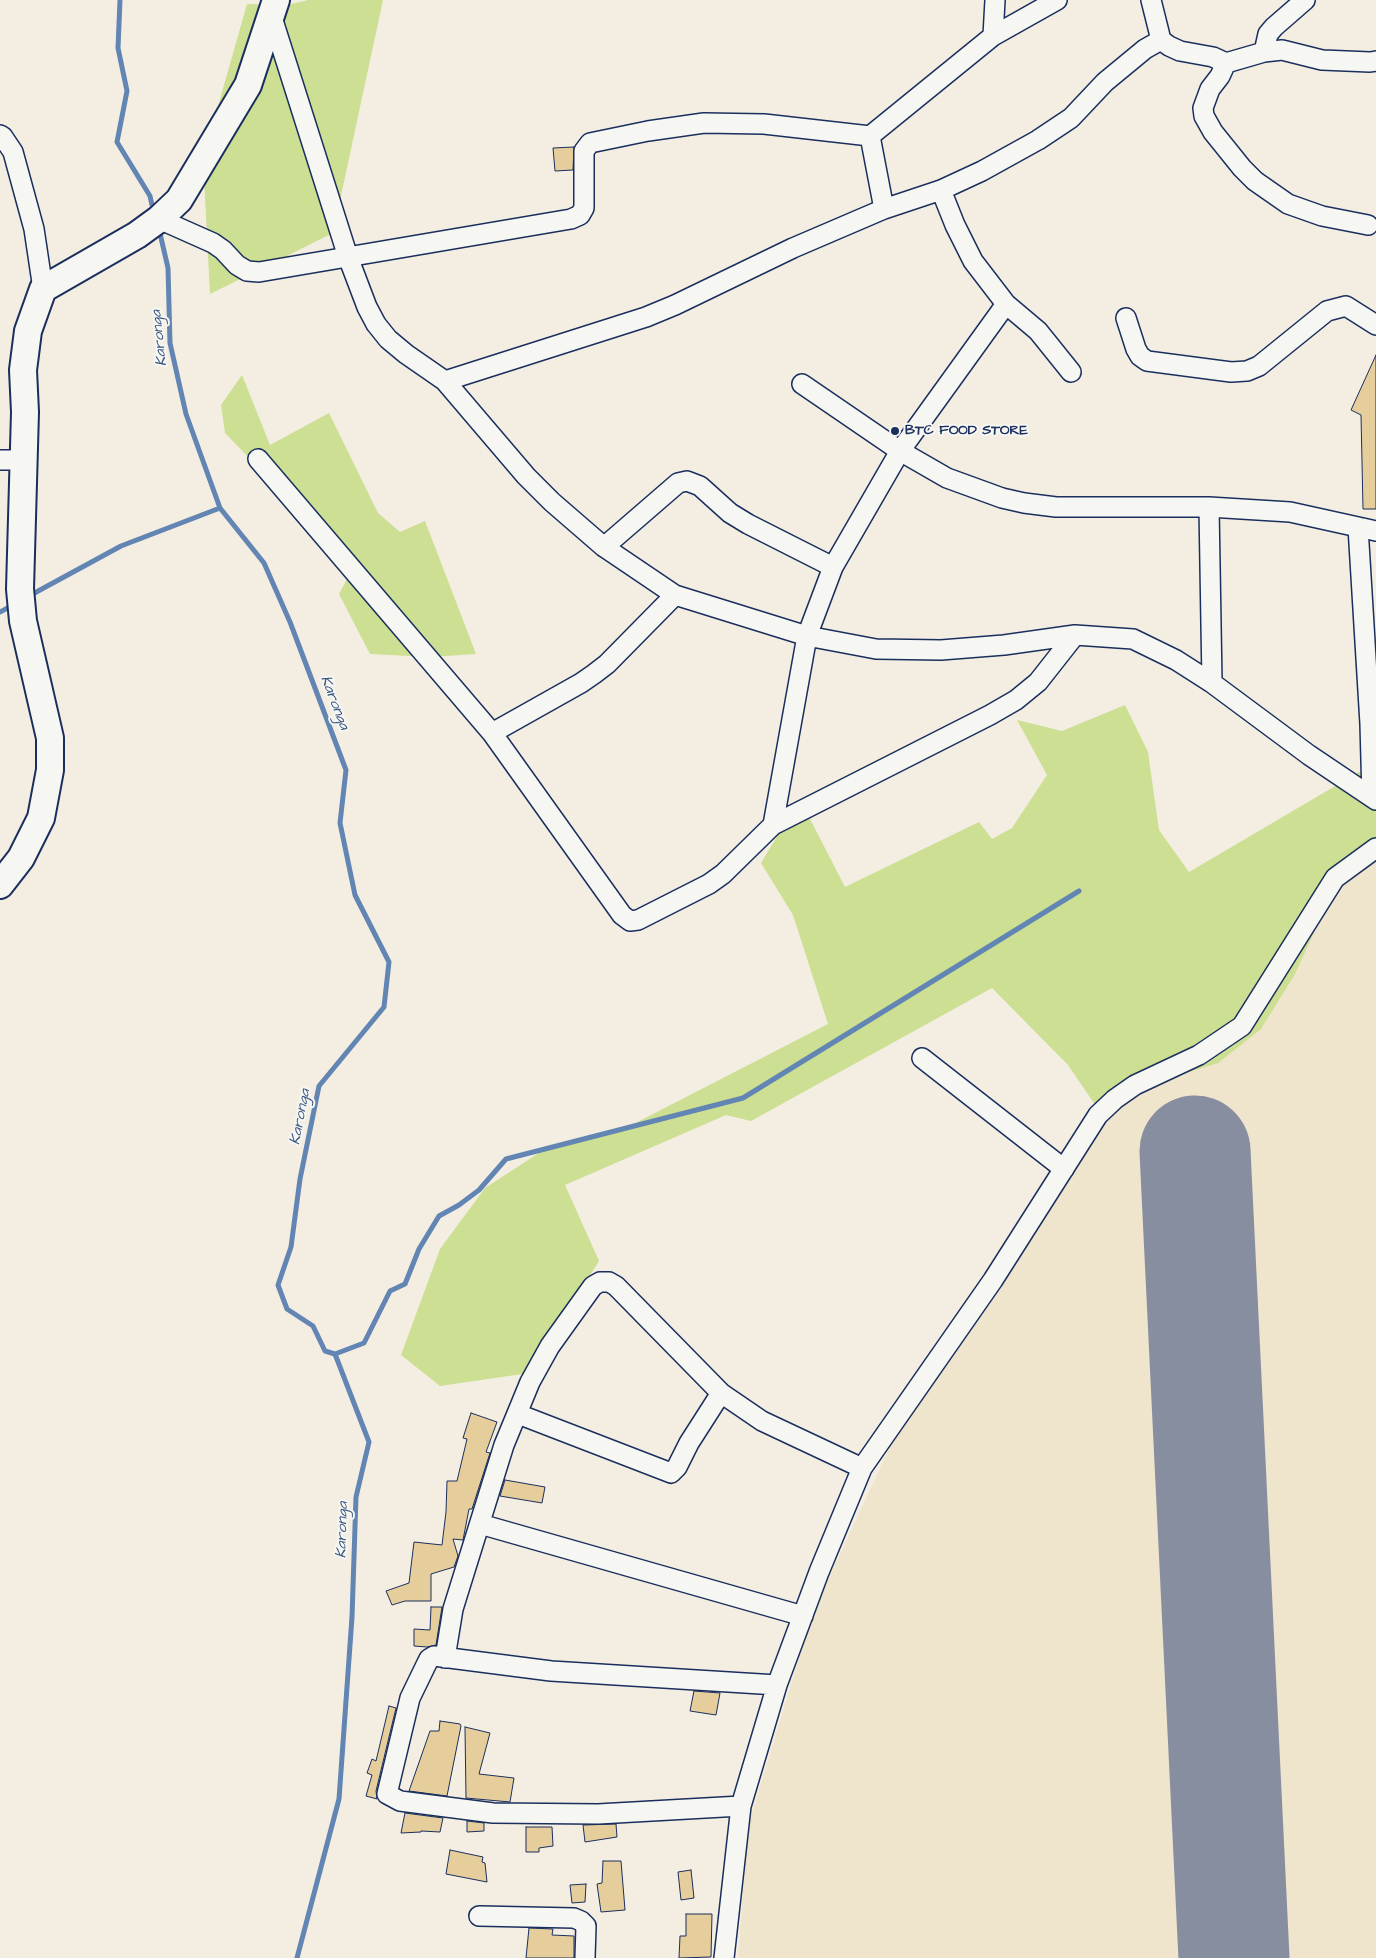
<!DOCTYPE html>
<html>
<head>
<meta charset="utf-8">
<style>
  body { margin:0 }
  canvas { display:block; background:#f3eee1 }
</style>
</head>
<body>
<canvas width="1376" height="1958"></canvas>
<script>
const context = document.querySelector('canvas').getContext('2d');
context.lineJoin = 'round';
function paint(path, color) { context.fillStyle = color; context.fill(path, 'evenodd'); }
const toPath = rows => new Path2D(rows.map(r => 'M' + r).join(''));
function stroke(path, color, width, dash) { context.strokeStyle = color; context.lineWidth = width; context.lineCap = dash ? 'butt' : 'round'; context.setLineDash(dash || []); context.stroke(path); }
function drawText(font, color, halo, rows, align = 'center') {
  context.font = font + ' "Architects Daughter",sans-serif'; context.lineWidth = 4; context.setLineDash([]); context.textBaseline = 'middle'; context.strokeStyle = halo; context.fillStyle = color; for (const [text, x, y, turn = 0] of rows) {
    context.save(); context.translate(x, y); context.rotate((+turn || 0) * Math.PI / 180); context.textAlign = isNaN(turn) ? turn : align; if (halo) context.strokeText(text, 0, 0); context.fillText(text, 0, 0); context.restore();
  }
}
const built = toPath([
  [1376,852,1376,1958,738,1958,748,1826,813,1612,891,1445,1002,1287,1101,1122,1123,1100,1261,1029,1294,976,1338,881]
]);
const green = toPath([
  [308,0,383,0,333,233,210,294,203,159,247,4,287,5],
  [242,375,270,445,329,413,378,513,400,532,425,521,476,654,431,657,370,654,339,594,354,566,225,433,221,405],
  [1125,705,1148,752,1159,830,1189,872,1359,772,1376,772,1376,852,1338,881,1294,976,1261,1029,1218,1063,1154,1083,1096,1106,1068,1065,992,988,751,1121,726,1115,565,1185,599,1261,529,1373,440,1386,401,1355,440,1249,485,1188,548,1147,618,1132,828,1024,793,915,761,863,781,830,809,817,845,887,979,822,992,839,1012,828,1047,775,1017,720,1062,731]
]);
const stream = toPath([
  [120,0,118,48,127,91,117,142,150,196,154,214],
  [159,229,168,268,170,343,186,414,220,508,264,563,290,622,346,770,340,823,355,895,389,962,384,1007,319,1086,300,1179,291,1247,278,1285,287,1309,313,1326,325,1351,335,1354,369,1442,356,1497,352,1617,339,1799,297,1958],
  [29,596,121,546,220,508],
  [0,612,13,605],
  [335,1354,364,1343,390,1291,405,1284,419,1249,439,1216,459,1205,479,1190,506,1159,743,1098,1079,891]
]);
const runway = toPath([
  [1195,1151,1234,1958]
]);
const building = toPath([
  [574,147,573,170,555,171,553,148,574,147],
  [1376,355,1376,509,1363,509,1361,415,1351,410,1376,355],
  [471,1413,497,1422,486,1452,490,1453,472,1509,469,1509,463,1540,453,1539,458,1556,454,1567,431,1574,431,1601,405,1601,392,1605,386,1591,409,1583,414,1542,442,1545,446,1512,447,1481,457,1481,467,1439,463,1438,471,1413],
  [505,1480,545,1487,542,1503,500,1496,505,1480],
  [431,1607,442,1607,436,1645,427,1647,414,1646,414,1629,430,1630,431,1607],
  [694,1691,720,1693,716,1715,690,1711,694,1691],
  [389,1706,396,1708,376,1791,377,1799,366,1796,372,1775,367,1773,372,1759,376,1761,389,1706],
  [440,1721,460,1724,461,1726,447,1796,409,1791,430,1731,439,1731,440,1721],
  [465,1727,490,1733,479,1774,514,1778,510,1802,466,1798,465,1727],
  [405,1813,443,1818,440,1832,421,1831,421,1832,401,1833,405,1813],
  [467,1821,484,1823,484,1831,467,1832,467,1821],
  [616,1824,617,1837,585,1842,583,1825,616,1824],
  [526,1827,552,1827,553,1846,539,1848,539,1852,526,1852,526,1827],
  [450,1850,483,1857,482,1862,485,1863,487,1882,446,1874,450,1850],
  [603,1861,621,1861,625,1910,601,1912,597,1884,602,1883,603,1861],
  [691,1870,694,1898,681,1900,678,1872,691,1870],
  [586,1884,585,1902,572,1903,570,1885,586,1884],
  [686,1914,712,1914,711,1957,679,1958,680,1936,686,1936,686,1914],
  [529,1928,553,1929,552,1935,574,1936,574,1958,526,1958,529,1928]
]);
const street = toPath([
  [271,14,348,257,367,307,376,324,388,339,406,354,445,381,526,476,552,502,604,547,675,595,807,636,876,649,941,650,1004,645,1075,635,1133,639,1176,660,1212,683,1309,755,1376,800],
  [993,36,995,0],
  [1161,40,1169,46,1180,51,1213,57,1226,63,1264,52,1268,34,1274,27,1305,0],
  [1264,52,1282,50,1322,60,1370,62,1376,61],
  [1226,63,1220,76,1210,89,1203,108,1204,116,1213,132,1242,168,1255,181,1288,204,1322,216,1368,225],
  [0,135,3,137,13,152,34,229,43,289],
  [870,136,884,209],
  [941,190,955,225,973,261,1006,304,1038,331,1071,372],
  [159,219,213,243,223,250,237,265,247,271,259,272,571,219,580,215,584,208,584,151,590,143,648,131,704,123,764,124,870,136,993,36,1057,0],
  [1126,318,1136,349,1140,356,1147,361,1231,372,1247,371,1259,366,1327,311,1346,306,1376,325],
  [445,381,646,317,675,305,793,248,884,209,941,190,982,171,1038,140,1071,118,1105,82,1145,49,1161,40,1151,0],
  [802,384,900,451,947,478,1002,498,1024,503,1056,507,1209,507,1290,512,1376,531],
  [258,459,492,733,622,915,630,921,638,920,709,884,723,874,773,825,990,715,1016,700,1038,682,1075,635],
  [0,460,23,460],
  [1209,507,1212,683],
  [1358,527,1370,724,1372,797],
  [604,547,678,483,687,481,700,486,730,513,748,524,833,567],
  [492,733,581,683,594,674,607,664,675,595],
  [773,825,807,636,833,567,900,451,1006,304],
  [922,1058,1064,1169],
  [518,1414,671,1473,677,1467,689,1443,721,1393],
  [480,1524,803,1616],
  [445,1658,453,1609,504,1445,530,1382,550,1346,593,1286,600,1282,609,1282,616,1286,721,1393,762,1421,862,1468],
  [741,1806,598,1814,493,1813,400,1801,387,1794,410,1698,426,1665,429,1659,434,1656,551,1671,777,1685],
  [479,1916,574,1918,581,1921,586,1926,585,1958],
  [724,1958,741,1806,777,1685,819,1572,862,1468,993,1280,1098,1115,1115,1099,1135,1085,1199,1055,1242,1026,1335,878,1376,848]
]);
const secondary = toPath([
  [0,885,21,858,41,818,50,770,50,738,23,621,20,589,25,412,23,370,28,331,43,289,137,235,159,219,179,200,248,85,276,0]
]);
const markers = [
  [895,431,5,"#1b2f5e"]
];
const poiNames = [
  ["BTC FOOD STORE",905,431]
];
const waterNames = [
  ["Karonga",160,338,-96],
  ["Karonga",334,703,69],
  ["Karonga",301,1117,-79],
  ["Karonga",343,1530,-88]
];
paint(built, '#efe4cc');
paint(green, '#ccdf93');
stroke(stream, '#6285b3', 5);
stroke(runway, '#878ea0', 111);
paint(building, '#e6cd9c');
stroke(building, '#1b2f5e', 1);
stroke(street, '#1b2f5e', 22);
stroke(secondary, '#1b2f5e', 30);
stroke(street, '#f6f6f2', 19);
stroke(secondary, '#f6f6f2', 26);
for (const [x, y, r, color] of markers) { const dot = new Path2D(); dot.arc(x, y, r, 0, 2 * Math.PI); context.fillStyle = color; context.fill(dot); stroke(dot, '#f6f6f2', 2); }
drawText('bold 14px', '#1b2f5e', '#f6f6f2', poiNames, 'left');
drawText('italic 15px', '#385381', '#f6f6f2', waterNames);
</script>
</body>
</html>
